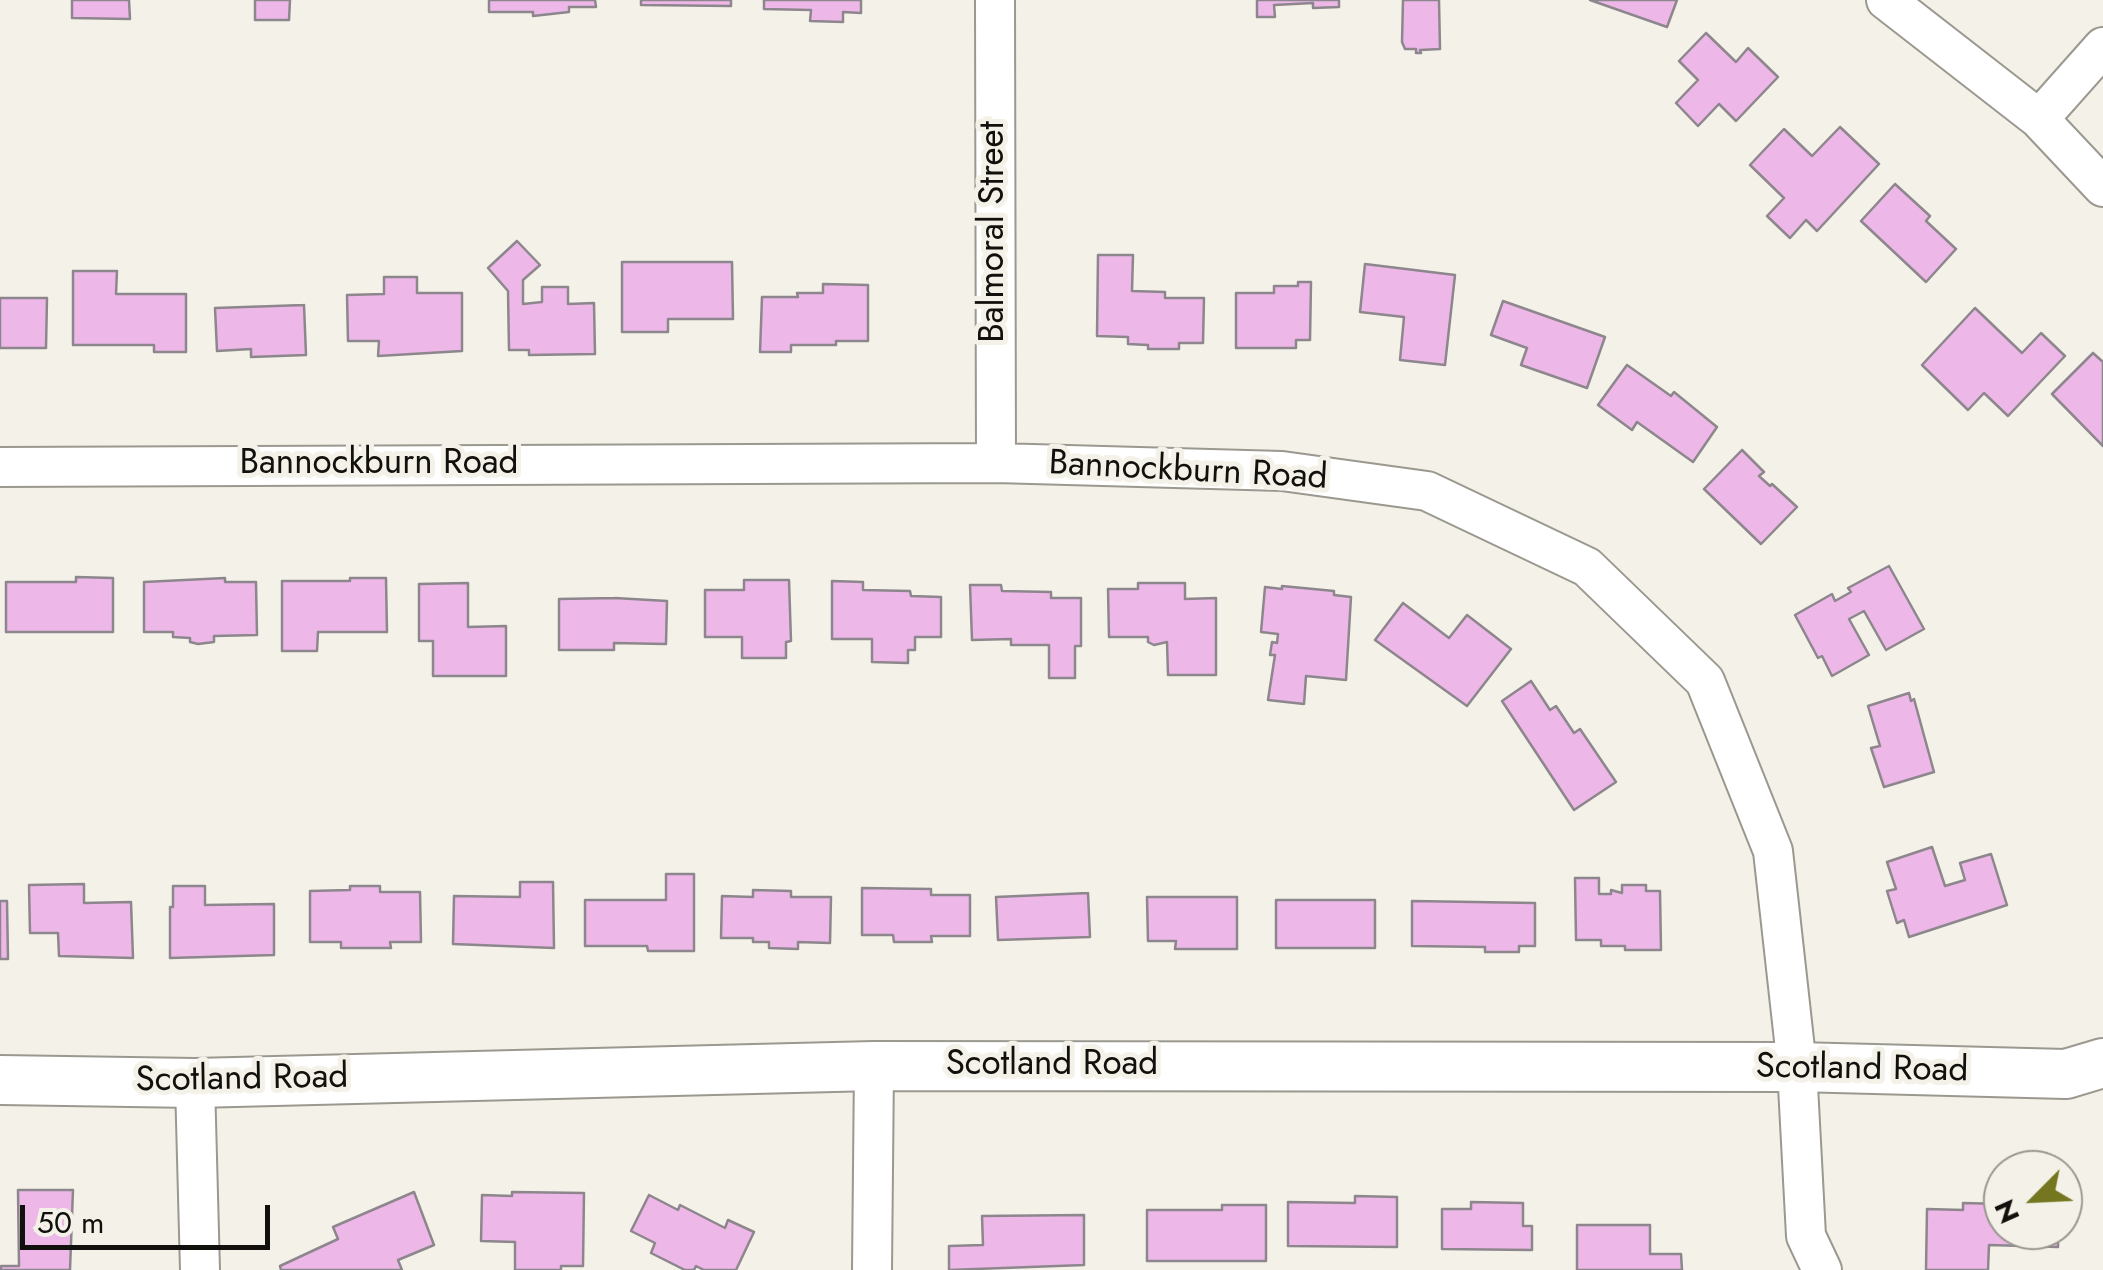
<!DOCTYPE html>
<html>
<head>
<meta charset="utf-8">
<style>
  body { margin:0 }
  #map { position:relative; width:2103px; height:1270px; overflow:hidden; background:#f4f1e8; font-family:Jost,sans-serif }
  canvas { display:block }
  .north { position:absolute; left:1983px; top:1150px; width:100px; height:100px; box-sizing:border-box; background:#f4f1e8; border:2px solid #999790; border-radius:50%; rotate:246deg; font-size:28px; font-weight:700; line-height:40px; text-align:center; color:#11100d }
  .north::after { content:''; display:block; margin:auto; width:35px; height:45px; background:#74771f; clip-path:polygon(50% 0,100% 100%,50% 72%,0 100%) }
  .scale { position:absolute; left:20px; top:1205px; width:250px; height:45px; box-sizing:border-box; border:5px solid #11100d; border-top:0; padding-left:12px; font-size:30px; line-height:35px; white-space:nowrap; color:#11100d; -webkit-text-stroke:8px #f4f1e8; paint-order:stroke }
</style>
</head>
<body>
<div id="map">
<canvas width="2103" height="1270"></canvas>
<div class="north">N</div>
<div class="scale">50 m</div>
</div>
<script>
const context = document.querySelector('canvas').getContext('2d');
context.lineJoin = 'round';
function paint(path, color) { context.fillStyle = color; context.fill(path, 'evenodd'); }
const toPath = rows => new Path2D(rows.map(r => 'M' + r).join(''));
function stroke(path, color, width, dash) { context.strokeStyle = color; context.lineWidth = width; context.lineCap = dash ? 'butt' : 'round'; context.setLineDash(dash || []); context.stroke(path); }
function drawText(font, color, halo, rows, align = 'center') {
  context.font = font + ' Jost,sans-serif'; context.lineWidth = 10; context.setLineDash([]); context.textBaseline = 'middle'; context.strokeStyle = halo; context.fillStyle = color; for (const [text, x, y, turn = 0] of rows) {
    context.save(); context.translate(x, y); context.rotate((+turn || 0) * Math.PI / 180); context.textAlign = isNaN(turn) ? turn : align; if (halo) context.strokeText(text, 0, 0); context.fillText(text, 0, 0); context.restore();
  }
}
const building = toPath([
  [72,0,129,0,130,19,72,18,72,0],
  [255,0,290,0,289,20,255,20,255,0],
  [489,0,595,0,596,7,569,7,569,12,533,16,533,12,489,12,489,0],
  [641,0,731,0,731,6,641,5,641,0],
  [764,0,861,0,861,13,843,12,843,22,810,21,811,10,764,9,764,0],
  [1257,0,1339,0,1339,7,1313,8,1313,3,1274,5,1275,17,1257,17,1257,0],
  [1403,0,1439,0,1440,49,1420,50,1421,53,1416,53,1416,49,1405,49,1402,42,1403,0],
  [1590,0,1677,0,1667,27,1590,0],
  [1706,33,1736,62,1748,48,1778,77,1736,121,1719,104,1698,126,1676,103,1698,80,1679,61,1706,33],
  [1840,127,1879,164,1817,231,1806,220,1790,238,1767,216,1784,198,1750,165,1784,129,1812,156,1840,127],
  [1895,184,1930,216,1926,221,1956,249,1926,282,1861,221,1895,184],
  [517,241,540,265,523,280,523,304,542,302,542,287,568,287,568,304,594,303,595,354,529,355,529,350,509,350,508,291,488,268,517,241],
  [1098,255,1133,255,1132,291,1165,292,1165,298,1204,298,1203,343,1179,343,1179,349,1148,349,1148,345,1128,344,1128,337,1097,336,1098,255],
  [622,262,732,262,733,319,668,319,668,332,622,332,622,262],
  [1365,264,1455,275,1445,365,1400,360,1404,317,1360,312,1365,264],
  [73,271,117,271,116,294,186,294,186,352,154,352,154,345,73,345,73,271],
  [384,277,417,277,417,293,462,293,462,351,378,356,379,341,348,341,347,295,384,294,384,277],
  [1298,282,1311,282,1310,340,1296,340,1296,348,1236,348,1236,293,1274,293,1274,286,1298,286,1298,282],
  [823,284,868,285,868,341,836,341,836,345,791,345,791,352,760,352,762,297,798,297,797,293,823,293,823,284],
  [0,298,47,298,46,348,0,348,0,298],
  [1503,301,1605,337,1587,388,1521,365,1527,348,1491,335,1503,301],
  [304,305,306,355,251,357,251,349,217,351,215,308,304,305],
  [1975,308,2022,353,2041,333,2065,356,2008,416,1984,393,1968,410,1922,365,1975,308],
  [2093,353,2103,362,2103,446,2052,394,2093,353],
  [1627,365,1671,396,1674,392,1717,427,1693,462,1637,422,1632,430,1598,405,1627,365],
  [1742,450,1764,472,1759,476,1770,486,1772,484,1797,507,1761,544,1704,489,1742,450],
  [1889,566,1924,629,1886,650,1864,611,1849,619,1869,655,1832,676,1822,656,1818,658,1795,615,1832,594,1835,601,1851,592,1848,588,1889,566],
  [76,577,113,578,113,632,6,632,6,582,76,582,76,577],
  [225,578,225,582,256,582,257,635,214,636,214,642,198,644,190,642,190,638,173,637,173,632,144,632,144,582,225,578],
  [350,578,386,578,387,632,318,632,317,651,282,651,282,581,350,581,350,578],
  [744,580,789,580,791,641,786,642,786,658,742,658,742,637,705,637,705,590,744,590,744,580],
  [832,581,863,582,863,590,910,591,911,596,941,597,941,637,915,637,915,650,908,650,908,663,872,662,872,639,832,639,832,581],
  [468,583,468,627,506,626,506,676,433,676,433,641,419,641,419,584,468,583],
  [1138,583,1185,583,1185,599,1216,598,1216,675,1168,675,1167,642,1154,645,1148,642,1148,637,1109,637,1108,589,1138,589,1138,583],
  [970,585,1001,585,1002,591,1051,592,1051,598,1081,598,1081,646,1075,646,1075,678,1049,678,1049,645,1011,645,1011,639,972,640,970,585],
  [1282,586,1334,591,1334,595,1351,597,1346,680,1306,676,1304,704,1268,700,1275,655,1270,655,1272,642,1277,643,1278,634,1261,632,1265,587,1282,589,1282,586],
  [615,598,667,601,666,644,614,643,614,650,559,650,559,599,615,598],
  [1403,603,1449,638,1467,615,1511,649,1467,706,1375,640,1403,603],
  [1531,681,1550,710,1556,706,1574,733,1580,729,1616,782,1574,810,1502,701,1531,681],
  [1909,693,1911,701,1914,699,1934,772,1884,787,1871,748,1880,746,1868,706,1909,693],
  [1932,847,1945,886,1965,880,1960,863,1991,854,2007,905,1909,937,1904,920,1897,923,1887,891,1896,889,1887,862,1932,847],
  [666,874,694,874,694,951,648,951,647,946,585,946,585,900,666,900,666,874],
  [1575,878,1599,878,1599,894,1611,894,1611,890,1622,893,1622,885,1646,885,1646,891,1660,891,1661,950,1625,950,1625,946,1601,946,1601,940,1576,940,1575,878],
  [520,882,553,882,554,948,453,944,454,896,520,897,520,882],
  [84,884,84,903,131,902,133,958,59,956,58,933,30,933,29,885,84,884],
  [173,886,205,886,205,905,274,904,274,955,170,958,170,907,173,907,173,886],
  [350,886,380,886,380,892,420,892,421,942,390,942,391,948,341,948,341,942,310,942,310,891,350,890,350,886],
  [862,888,931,889,931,895,970,895,970,936,931,936,932,942,894,942,893,935,862,935,862,888],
  [753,890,791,891,791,897,831,897,830,943,798,942,798,949,769,948,769,942,753,942,753,938,721,938,722,896,753,897,753,890],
  [1088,893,1090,937,998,940,996,897,1088,893],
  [1147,897,1237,897,1237,949,1175,949,1176,941,1148,941,1147,897],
  [1276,900,1375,900,1375,948,1276,948,1276,900],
  [0,901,7,901,8,959,0,959,0,901],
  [1412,901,1535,903,1535,946,1519,946,1519,952,1485,952,1485,947,1412,946,1412,901],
  [18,1190,73,1190,70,1270,1,1270,1,1266,19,1266,18,1190],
  [414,1192,434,1245,398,1260,402,1270,281,1270,280,1266,338,1239,333,1227,414,1192],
  [512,1192,584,1193,583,1266,561,1266,561,1270,515,1270,515,1242,481,1241,482,1195,512,1196,512,1192],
  [649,1195,678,1210,680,1205,725,1228,728,1220,754,1232,736,1270,704,1270,696,1266,694,1270,685,1270,651,1253,655,1243,631,1231,649,1195],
  [1355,1196,1397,1197,1397,1247,1288,1246,1288,1202,1355,1203,1355,1196],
  [1471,1202,1523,1203,1523,1226,1532,1226,1532,1250,1442,1249,1442,1209,1471,1209,1471,1202],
  [1963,1203,2003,1204,2003,1230,2058,1230,2058,1247,1989,1245,1988,1270,1926,1270,1927,1209,1963,1210,1963,1203],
  [1222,1205,1266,1205,1266,1261,1147,1261,1147,1210,1222,1210,1222,1205],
  [1084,1215,1084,1265,949,1270,949,1246,983,1245,982,1216,1084,1215],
  [1577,1225,1650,1225,1650,1254,1681,1254,1682,1270,1577,1270,1577,1225]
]);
const minor = toPath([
  [995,0,996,463],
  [1886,0,2039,119,2103,187],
  [2039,119,2103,47],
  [0,467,996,463,1282,471,1427,491,1587,567,1705,681,1773,851,1797,1067,1806,1236,1822,1270],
  [195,1083,200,1270],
  [872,1270,874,1066]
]);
const tertiary = toPath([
  [0,1080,195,1083,874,1066,1797,1067,2066,1074,2103,1063]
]);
const streetNames = [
  ["Balmoral Street",995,232,-90],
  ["Bannockburn Road",379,465],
  ["Bannockburn Road",1188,472,3],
  ["Scotland Road",1052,1066],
  ["Scotland Road",1862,1070,1],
  ["Scotland Road",242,1080,-1]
];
paint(building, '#edb8e8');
stroke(building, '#8d868c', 2.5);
stroke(minor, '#9a988f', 42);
stroke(tertiary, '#9a988f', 52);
stroke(minor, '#fff', 38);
stroke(tertiary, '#fff', 48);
drawText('35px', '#11100d', '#f4f1e8', streetNames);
</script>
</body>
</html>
